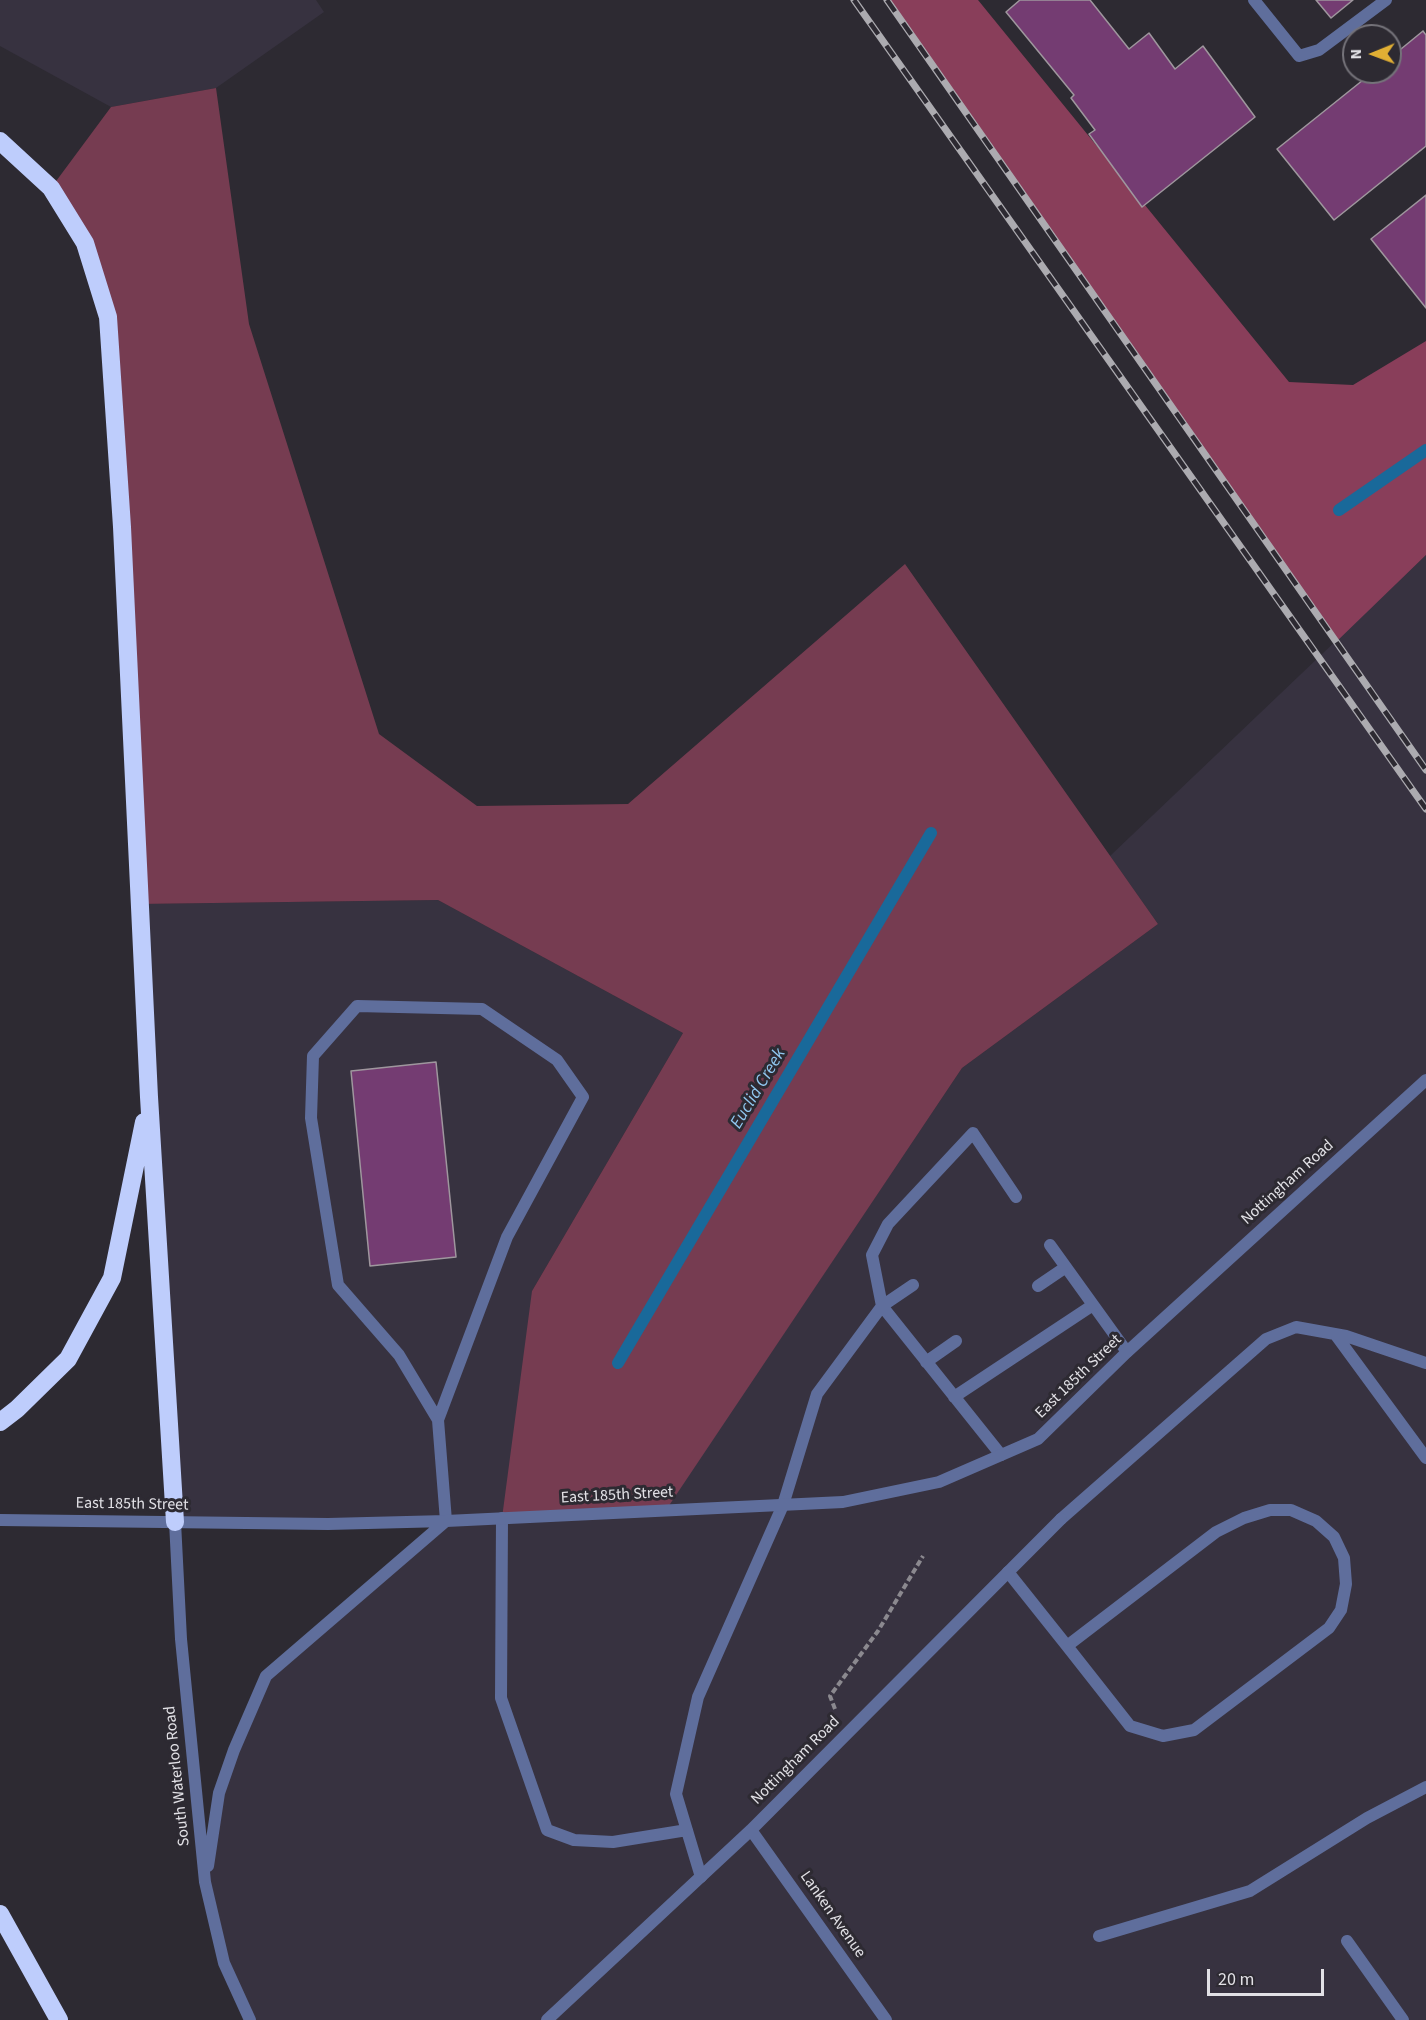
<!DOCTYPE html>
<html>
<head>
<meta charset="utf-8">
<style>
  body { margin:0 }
  #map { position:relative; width:1426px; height:2020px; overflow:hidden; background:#2d2a32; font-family:"Source Sans 3",sans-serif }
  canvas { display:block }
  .north { position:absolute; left:1342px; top:24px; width:60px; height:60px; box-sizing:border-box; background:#2d2a32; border:2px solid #75737a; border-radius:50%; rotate:269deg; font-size:16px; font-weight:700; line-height:24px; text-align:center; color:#e2e1e6 }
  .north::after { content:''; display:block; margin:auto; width:21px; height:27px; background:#e1af34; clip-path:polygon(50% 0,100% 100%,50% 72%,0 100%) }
  .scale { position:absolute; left:1207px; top:1969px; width:117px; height:27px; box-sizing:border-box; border:3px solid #e2e1e6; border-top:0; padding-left:8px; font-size:18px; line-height:21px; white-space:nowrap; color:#e2e1e6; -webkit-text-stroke:4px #2d2a32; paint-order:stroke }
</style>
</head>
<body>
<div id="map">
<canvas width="1426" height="2020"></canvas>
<div class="north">N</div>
<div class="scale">20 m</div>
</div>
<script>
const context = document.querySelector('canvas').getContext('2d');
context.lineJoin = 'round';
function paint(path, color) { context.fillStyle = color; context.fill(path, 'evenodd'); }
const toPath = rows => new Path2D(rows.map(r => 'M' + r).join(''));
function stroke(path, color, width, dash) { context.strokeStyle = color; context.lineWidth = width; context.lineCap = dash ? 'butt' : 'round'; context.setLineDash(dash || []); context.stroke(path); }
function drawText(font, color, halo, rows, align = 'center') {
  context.font = font + ' "Source Sans 3",sans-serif'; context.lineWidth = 6; context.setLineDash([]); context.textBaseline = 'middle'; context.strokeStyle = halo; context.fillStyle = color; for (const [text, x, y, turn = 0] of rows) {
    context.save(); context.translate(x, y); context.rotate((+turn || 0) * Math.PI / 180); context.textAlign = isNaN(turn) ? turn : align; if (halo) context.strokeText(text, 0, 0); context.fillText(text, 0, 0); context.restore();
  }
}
const built = toPath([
  [0,0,316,0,324,12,216,88,111,107,0,46],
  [1426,555,1426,2020,250,2020,224,1963,205,1882,219,1793,266,1676,445,1521,175,1522,139,904,438,900,683,1033,532,1291,665,1510,962,1068,1158,924,1110,856]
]);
const green = toPath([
  [216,88,249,324,379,734,477,806,628,804,905,564,1158,924,962,1068,666,1510,502,1518,532,1291,683,1033,438,900,139,904,108,317,51,188,111,107]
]);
const forest = toPath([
  [887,0,978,0,1289,382,1353,385,1426,341,1426,555,1335,643]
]);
const stream = toPath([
  [1339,510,1426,450],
  [618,1363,931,833]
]);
const building = toPath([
  [1020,0,1090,0,1129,49,1149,33,1175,69,1203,46,1255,117,1142,207,1089,134,1095,130,1071,98,1074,95,1006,12,1020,0],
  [1316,0,1353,0,1331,18,1316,0],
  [1423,31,1426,35,1426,146,1334,220,1277,149,1373,72,1390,72,1390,58,1423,31],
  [1426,195,1426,308,1371,239,1426,195],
  [436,1062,456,1257,370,1266,351,1071,436,1062]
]);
const path = toPath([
  [835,1709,830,1696,878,1631,923,1556]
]);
const service = toPath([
  [1254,0,1299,56,1319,50,1386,0],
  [1050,1245,1127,1352],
  [1038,1286,1066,1267],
  [1335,1334,1426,1458],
  [926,1362,956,1341],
  [954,1397,1093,1305],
  [438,1420,507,1237,583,1097,557,1060,482,1009,357,1006,313,1056,311,1118,338,1285,399,1355,438,1420,446,1521],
  [1001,1455,882,1306,872,1255,888,1224,973,1133,1016,1197],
  [502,1518,501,1698,547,1830,574,1840,613,1842,687,1830],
  [1061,1519,1266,1339,1296,1327,1346,1336,1426,1363],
  [1008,1572,1067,1646,1130,1726,1163,1736,1194,1730,1329,1628,1341,1610,1346,1584,1344,1558,1334,1537,1316,1521,1291,1510,1270,1510,1244,1518,1216,1532,1067,1646],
  [701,1877,676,1794,698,1697,783,1505,817,1394,882,1306,913,1285],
  [1099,1936,1250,1891,1367,1818,1426,1787],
  [1347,1941,1403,2020]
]);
const minor = toPath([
  [751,1830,886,2020],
  [547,2020,751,1830,1061,1519]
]);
const tertiary = toPath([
  [0,1520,328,1524,446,1521,843,1502,939,1482,1038,1439,1127,1352,1426,1080],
  [175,1522,181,1639,205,1882,224,1963,250,2020],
  [208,1866,219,1793,234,1750,266,1676,446,1521]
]);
const motorway = toPath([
  [0,141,51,188,85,243,108,317,122,527,149,1097,175,1522],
  [0,1422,17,1409,68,1359,112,1278,144,1122],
  [0,1914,59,2020]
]);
const rail = toPath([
  [854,0,1426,809],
  [887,0,1426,770]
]);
const streetNames = [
  ["Nottingham Road",1288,1183,-42],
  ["East 185th Street",1079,1377,-44],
  ["East 185th Street",617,1496,-3],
  ["East 185th Street",132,1505,1],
  ["Nottingham Road",796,1761,-45],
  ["South Waterloo Road",178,1776,-96],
  ["Lanken Avenue",832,1915,55]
];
const waterNames = [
  ["Euclid Creek",759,1089,-59]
];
paint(built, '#373240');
paint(green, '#763c51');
paint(forest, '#893e5a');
stroke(stream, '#19699a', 12);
paint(building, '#743c72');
stroke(building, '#9f979e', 1.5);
stroke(path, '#8b898f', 4, [6, 3]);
stroke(service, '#5f6e9c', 12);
stroke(minor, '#5f6e9c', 12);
stroke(tertiary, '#5f6e9c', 12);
stroke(motorway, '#becdfc', 18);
stroke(rail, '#acabb0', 7);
stroke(rail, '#2d2a32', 4.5, [14]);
drawText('16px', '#e2e1e6', '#2d2a32', streetNames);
drawText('italic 18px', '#90c7f0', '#2d2a32', waterNames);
</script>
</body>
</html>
